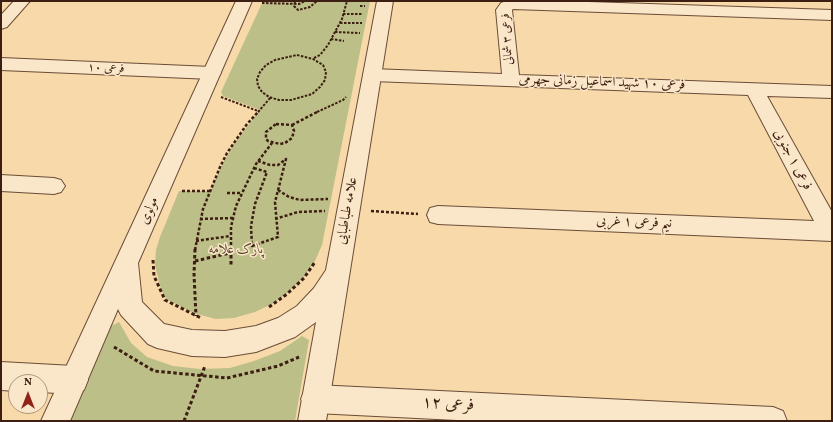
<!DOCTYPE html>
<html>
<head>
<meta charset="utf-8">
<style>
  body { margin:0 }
  #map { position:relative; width:833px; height:422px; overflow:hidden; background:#f7d9aa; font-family:Vollkorn,serif }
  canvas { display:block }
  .frame { position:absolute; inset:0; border:2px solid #3c1e12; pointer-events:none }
  .north { position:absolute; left:8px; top:374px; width:40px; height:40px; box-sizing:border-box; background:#fae6c8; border:1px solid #ae967f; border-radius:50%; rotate:0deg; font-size:11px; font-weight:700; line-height:16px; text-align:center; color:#3c1e12 }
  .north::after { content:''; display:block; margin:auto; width:14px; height:18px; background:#8f2418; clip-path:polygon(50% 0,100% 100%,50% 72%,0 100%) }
</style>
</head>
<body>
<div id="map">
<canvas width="833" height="422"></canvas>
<div class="frame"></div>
<div class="north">N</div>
</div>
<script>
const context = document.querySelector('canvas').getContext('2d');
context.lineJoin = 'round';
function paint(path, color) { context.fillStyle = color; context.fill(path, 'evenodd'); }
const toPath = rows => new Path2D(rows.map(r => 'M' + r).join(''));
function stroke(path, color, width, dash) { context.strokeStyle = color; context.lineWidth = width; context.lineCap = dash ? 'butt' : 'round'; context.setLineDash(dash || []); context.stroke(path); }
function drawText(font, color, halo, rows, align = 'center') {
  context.font = font + ' Vollkorn,Amiri,serif'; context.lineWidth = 3; context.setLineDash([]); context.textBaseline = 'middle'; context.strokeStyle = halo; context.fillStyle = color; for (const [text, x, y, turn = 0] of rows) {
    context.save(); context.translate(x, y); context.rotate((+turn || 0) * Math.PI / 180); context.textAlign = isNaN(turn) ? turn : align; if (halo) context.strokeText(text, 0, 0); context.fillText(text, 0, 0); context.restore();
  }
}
const green = toPath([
  [263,1,370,1,322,245,315,261,303,278,286,294,272,304,255,312,234,318,216,319,193,313,166,299,160,286,155,265,156,250,160,237,179,191,210,191,221,167,233,145,260,110,223,96,221,92],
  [119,322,131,343,147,357,173,366,200,369,230,368,254,361,280,351,302,336,309,340,295,421,67,421,111,326]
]);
const pathFar2 = toPath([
  [295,2,294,6,298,10,310,7,317,1],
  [262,3,299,4,305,1],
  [360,6,365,6],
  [343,14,363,14],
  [340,23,362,23],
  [335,32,360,33],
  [331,39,344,41],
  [297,55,313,59,323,65,326,72,325,80,320,87,312,94,291,100,279,100,269,97,262,92,258,86,257,79,260,72,266,65,275,60,297,55],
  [314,58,320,55,328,45,342,19,347,1],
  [221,97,258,111],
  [258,112,271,97],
  [317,112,343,100,346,97]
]);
const pathFar1 = toPath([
  [276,124,292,125,294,131,292,138,285,143,280,144,268,141,266,139,266,132,276,124],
  [292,125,319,111],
  [254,168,267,172,255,204,251,226,252,246,278,237,275,202,286,159,278,165,270,165,258,161],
  [278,190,289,197,300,200,328,199],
  [182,191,210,191],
  [227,193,241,193],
  [371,211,418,214],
  [200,219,233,218],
  [275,219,298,212,325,211],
  [196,241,230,236],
  [195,250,203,209,220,167,227,153,247,124,259,111],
  [231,250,231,227,236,206,256,164,272,143]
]);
const path = toPath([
  [195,249,194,274,196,316],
  [231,249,231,265],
  [153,260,154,276,165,300,201,318],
  [195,261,230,253],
  [269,307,287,294,304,278,315,262],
  [114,347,154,371,227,378,278,366,299,357],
  [184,421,205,366]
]);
const minor = toPath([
  [14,1,30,1,7,27,1,29,1,15,14,1],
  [506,1,558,1,832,10,832,20,513,9,512,10,519,75,832,86,832,98,767,96,832,212,832,241,438,224,430,222,427,215,430,208,438,206,814,221,748,95,372,81,366,79,363,75,366,71,372,69,502,74,496,10,501,3,506,1],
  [1,58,212,67,218,69,221,73,218,77,212,79,1,70,1,58],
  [1,175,54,178,61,180,65,186,61,192,54,194,1,191,1,175],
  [1,362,74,366,84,370,88,380,84,390,74,394,40,392,40,382,16,382,16,391,1,390,1,362],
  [315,385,773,407,783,411,787,421,477,421,315,413,305,409,301,399,305,389,315,385]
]);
const tertiary = toPath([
  [236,1,252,1,138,263,142,302,164,324,192,330,225,331,256,326,278,318,297,306,314,288,326,270,377,1,393,1,326,421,298,421,316,322,295,337,256,352,225,357,192,356,157,348,148,344,121,315,118,309,70,421,41,421,236,1]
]);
const farStreetnames = [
  ["فرعی ۳ شمالی",508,39,-94],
  ["فرعی ۱۰",106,69,2]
];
const streetNames = [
  ["فرعی ۱۰ شهید اسماعیل زمانی جهرمی",602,83,2],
  ["فرعی ۱ جنوبی",792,160,62],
  ["مولوی",150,211,-66],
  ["علامه طباطبایی",348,211,-80],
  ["نیم فرعی ۱ غربی",634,223,2]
];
const parkNames = [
  ["پارک علامه",236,250]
];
const nearStreetnames = [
  ["فرعی ۱۲",448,405,3]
];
paint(green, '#bdbf88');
stroke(minor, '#6b4d38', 2);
stroke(tertiary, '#6b4d38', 2);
stroke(pathFar2, '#3c1e12', 2, [2.5, 1.5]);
stroke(pathFar1, '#3c1e12', 2.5, [3, 2]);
stroke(path, '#3c1e12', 3, [3.5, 2.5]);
paint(minor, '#fae6c8');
paint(tertiary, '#fae6c8');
drawText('12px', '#3c1e12', '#fae6c8', farStreetnames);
drawText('14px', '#3c1e12', '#fae6c8', streetNames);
drawText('italic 14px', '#5c4630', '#fae6c8', parkNames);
drawText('17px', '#3c1e12', '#fae6c8', nearStreetnames);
</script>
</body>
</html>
